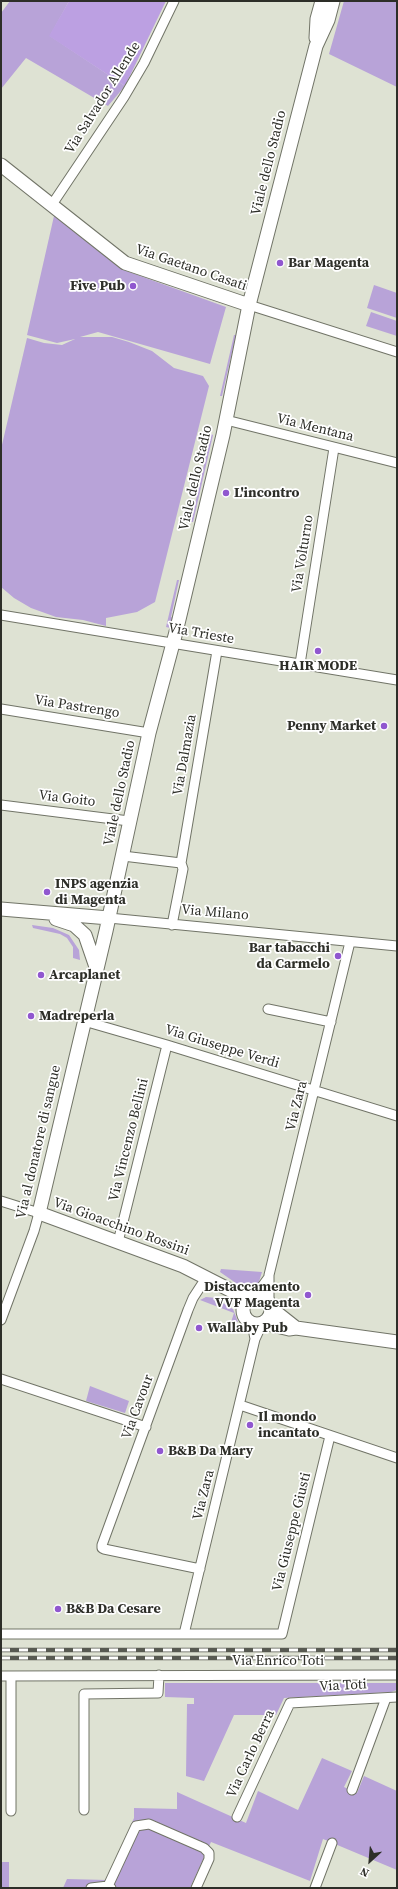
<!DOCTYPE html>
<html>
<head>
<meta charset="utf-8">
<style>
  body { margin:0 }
  #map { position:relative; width:398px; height:1889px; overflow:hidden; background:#dee2d3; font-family:"Source Serif 4",serif }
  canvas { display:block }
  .frame { position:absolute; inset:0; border:2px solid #2d2e28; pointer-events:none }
  .north { position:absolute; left:350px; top:1841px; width:40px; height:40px; -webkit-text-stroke:3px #fff; paint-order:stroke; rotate:206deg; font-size:11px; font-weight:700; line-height:16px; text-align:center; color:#2d2e28 }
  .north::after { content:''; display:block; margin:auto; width:14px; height:18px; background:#2d2e28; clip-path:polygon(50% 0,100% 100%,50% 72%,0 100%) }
</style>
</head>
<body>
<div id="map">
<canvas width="398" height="1889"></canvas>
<div class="frame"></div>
<div class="north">N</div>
</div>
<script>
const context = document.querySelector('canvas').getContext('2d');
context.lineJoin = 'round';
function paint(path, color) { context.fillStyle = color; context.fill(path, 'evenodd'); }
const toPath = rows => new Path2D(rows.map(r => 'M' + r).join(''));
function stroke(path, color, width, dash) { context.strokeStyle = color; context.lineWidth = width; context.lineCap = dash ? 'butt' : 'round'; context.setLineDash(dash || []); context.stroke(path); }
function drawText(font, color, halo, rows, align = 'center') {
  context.font = font + ' "Source Serif 4",serif'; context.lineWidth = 3.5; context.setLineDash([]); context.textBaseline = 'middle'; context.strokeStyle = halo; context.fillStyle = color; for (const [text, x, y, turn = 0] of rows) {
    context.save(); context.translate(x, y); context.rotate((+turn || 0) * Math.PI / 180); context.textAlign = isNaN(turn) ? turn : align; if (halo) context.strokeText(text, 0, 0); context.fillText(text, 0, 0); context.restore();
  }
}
const green = toPath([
  [10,1,69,1,50,36,125,86,108,106,26,58,1,89,1,13],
  [344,1,397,1,397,87,329,54],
  [54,216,121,269,226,307,210,364,98,332,80,337,112,337,129,342,152,351,174,368,203,376,209,386,155,602,137,612,106,618,106,626,83,620,56,617,31,608,14,598,1,587,1,449,27,338,44,343,62,345,75,339,57,343,27,335],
  [374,285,397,293,397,318,367,308],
  [371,312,397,321,397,336,366,326],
  [234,335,236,335,222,396,220,396],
  [211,434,213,435,193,522,191,522],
  [177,580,179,580,171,617,174,618,170,628,166,627],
  [32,925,53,928,69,935,79,950,80,960,73,958,73,947,67,938,60,934,33,928],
  [221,1269,262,1272,258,1285,249,1289,243,1288,220,1272],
  [206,1297,216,1298,229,1307,233,1309,238,1322,231,1322,234,1313,200,1300],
  [90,1386,129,1401,125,1413,86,1401],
  [165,1683,397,1683,397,1690,391,1692,284,1698,276,1715,234,1715,204,1781,186,1776,187,1704,194,1704,194,1698,165,1697],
  [322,1758,352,1771,344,1787,357,1793,364,1776,397,1791,397,1870,323,1839,310,1881,211,1842,190,1888,63,1888,67,1879,107,1880,134,1818,134,1808,177,1809,177,1792,246,1823,258,1791,298,1810],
  [1,1862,9,1862,9,1888,1,1888]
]);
const forest = toPath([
  [69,1,166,1,125,86,49,36]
]);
const street = toPath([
  [51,206,124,97,144,63,174,1],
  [249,305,397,352],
  [226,420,397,463],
  [1,615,397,680],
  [300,664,334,448],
  [1,709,149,733],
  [1,805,129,821],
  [123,856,181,863,183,869,172,925],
  [181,863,217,651],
  [109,918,397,946],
  [268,1009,331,1022],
  [84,1021,167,1045,397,1116],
  [1,1201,39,1213,34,1231,1,1320],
  [118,1242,167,1045],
  [256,1295,269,1277],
  [269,1301,269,1275,350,942],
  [252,1323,255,1339],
  [1,1379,146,1427],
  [240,1405,397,1458],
  [200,1569,104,1549,102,1548,102,1545,188,1310,193,1298,206,1278],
  [1,1634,282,1634,330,1436],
  [184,1634,255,1339,262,1324],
  [1,1676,397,1675],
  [11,1676,11,1811],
  [352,1790,386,1698],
  [84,1810,84,1694,158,1693,159,1675],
  [237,1817,290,1703,397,1697],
  [108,1886,136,1826,149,1824,204,1848,209,1853,209,1859,196,1888],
  [91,1888,108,1886,111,1888],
  [315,1888,332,1843]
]);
const secondary = toPath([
  [316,38,317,19,322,1],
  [1,165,125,263,249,305],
  [1,909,109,918],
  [56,919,74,925,85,935,96,967],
  '243 1310a14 14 0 1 1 28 0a14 14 0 1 1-28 0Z',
  [249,1298,232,1291,183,1266,39,1213,106,931,149,733,176,632,223,435,249,305,316,46,328,20,333,1],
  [272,1309,296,1328],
  [264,1323,289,1329,296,1328,397,1342]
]);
const rail = toPath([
  [1,1650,397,1650],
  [1,1658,397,1658]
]);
const markers = [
  [280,263,4,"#9057cf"],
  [133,286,4,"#9057cf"],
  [226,493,4,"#9057cf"],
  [318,651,4,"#9057cf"],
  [384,726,4,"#9057cf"],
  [47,892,4,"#9057cf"],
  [338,956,4,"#9057cf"],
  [41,975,4,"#9057cf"],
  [31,1016,4,"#9057cf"],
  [308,1295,4,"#9057cf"],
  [199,1328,4,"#9057cf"],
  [250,1425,4,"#9057cf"],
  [160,1451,4,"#9057cf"],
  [58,1609,4,"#9057cf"]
];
const streetNames = [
  ["Via Salvador Allende",103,98,-58],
  ["Viale dello Stadio",269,163,-76],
  ["Via Gaetano Casati",191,268,19],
  ["Via Mentana",315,428,14],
  ["Viale dello Stadio",196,478,-77],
  ["Via Volturno",303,554,-81],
  ["Via Trieste",201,634,10],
  ["Via Pastrengo",77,707,9],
  ["Via Dalmazia",185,755,-80],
  ["Viale dello Stadio",120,793,-78],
  ["Via Goito",67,799,7],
  ["Via Milano",215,913,5],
  ["Via Giuseppe Verdi",222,1047,17],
  ["Via Zara",297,1106,-76],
  ["Via Vincenzo Bellini",129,1140,-76],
  ["Via al donatore di sangue",39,1142,-77],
  ["Via Gioacchino Rossini",121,1227,20],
  ["Via Cavour",138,1407,-70],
  ["Via Zara",204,1495,-76],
  ["Via Giuseppe Giusti",292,1532,-76],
  ["Via Enrico Toti",278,1661],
  ["Via Toti",343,1686,-3],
  ["Via Carlo Berra",251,1754,-65]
];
const poiNames = [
  ["Bar Magenta",288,263],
  ["Five Pub",125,286,"right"],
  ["L'incontro",234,493],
  ["HAIR MODE",318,666,"center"],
  ["Penny Market",376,726,"right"],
  ["INPS agenzia",55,884],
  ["di Magenta",55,900],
  ["Bar tabacchi",330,948,"right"],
  ["da Carmelo",330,964,"right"],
  ["Arcaplanet",49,975],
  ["Madreperla",39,1016],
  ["Distaccamento",300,1287,"right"],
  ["VVF Magenta",300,1303,"right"],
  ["Wallaby Pub",207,1328],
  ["Il mondo",258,1417],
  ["incantato",258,1433],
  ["B&B Da Mary",168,1451],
  ["B&B Da Cesare",66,1609]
];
paint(green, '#b8a3d8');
paint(forest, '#bca0e2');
stroke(street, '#717467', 11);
stroke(secondary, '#717467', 15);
stroke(street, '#fff', 9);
stroke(secondary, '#fff', 13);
stroke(rail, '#575951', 4.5);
stroke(rail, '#fff', 3, [9]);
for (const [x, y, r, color] of markers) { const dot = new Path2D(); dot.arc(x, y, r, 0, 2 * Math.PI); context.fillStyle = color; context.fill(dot); stroke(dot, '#fff', 1.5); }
drawText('14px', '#2d2e28', '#fff', streetNames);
drawText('bold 14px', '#2d2e28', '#fff', poiNames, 'left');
</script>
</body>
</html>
